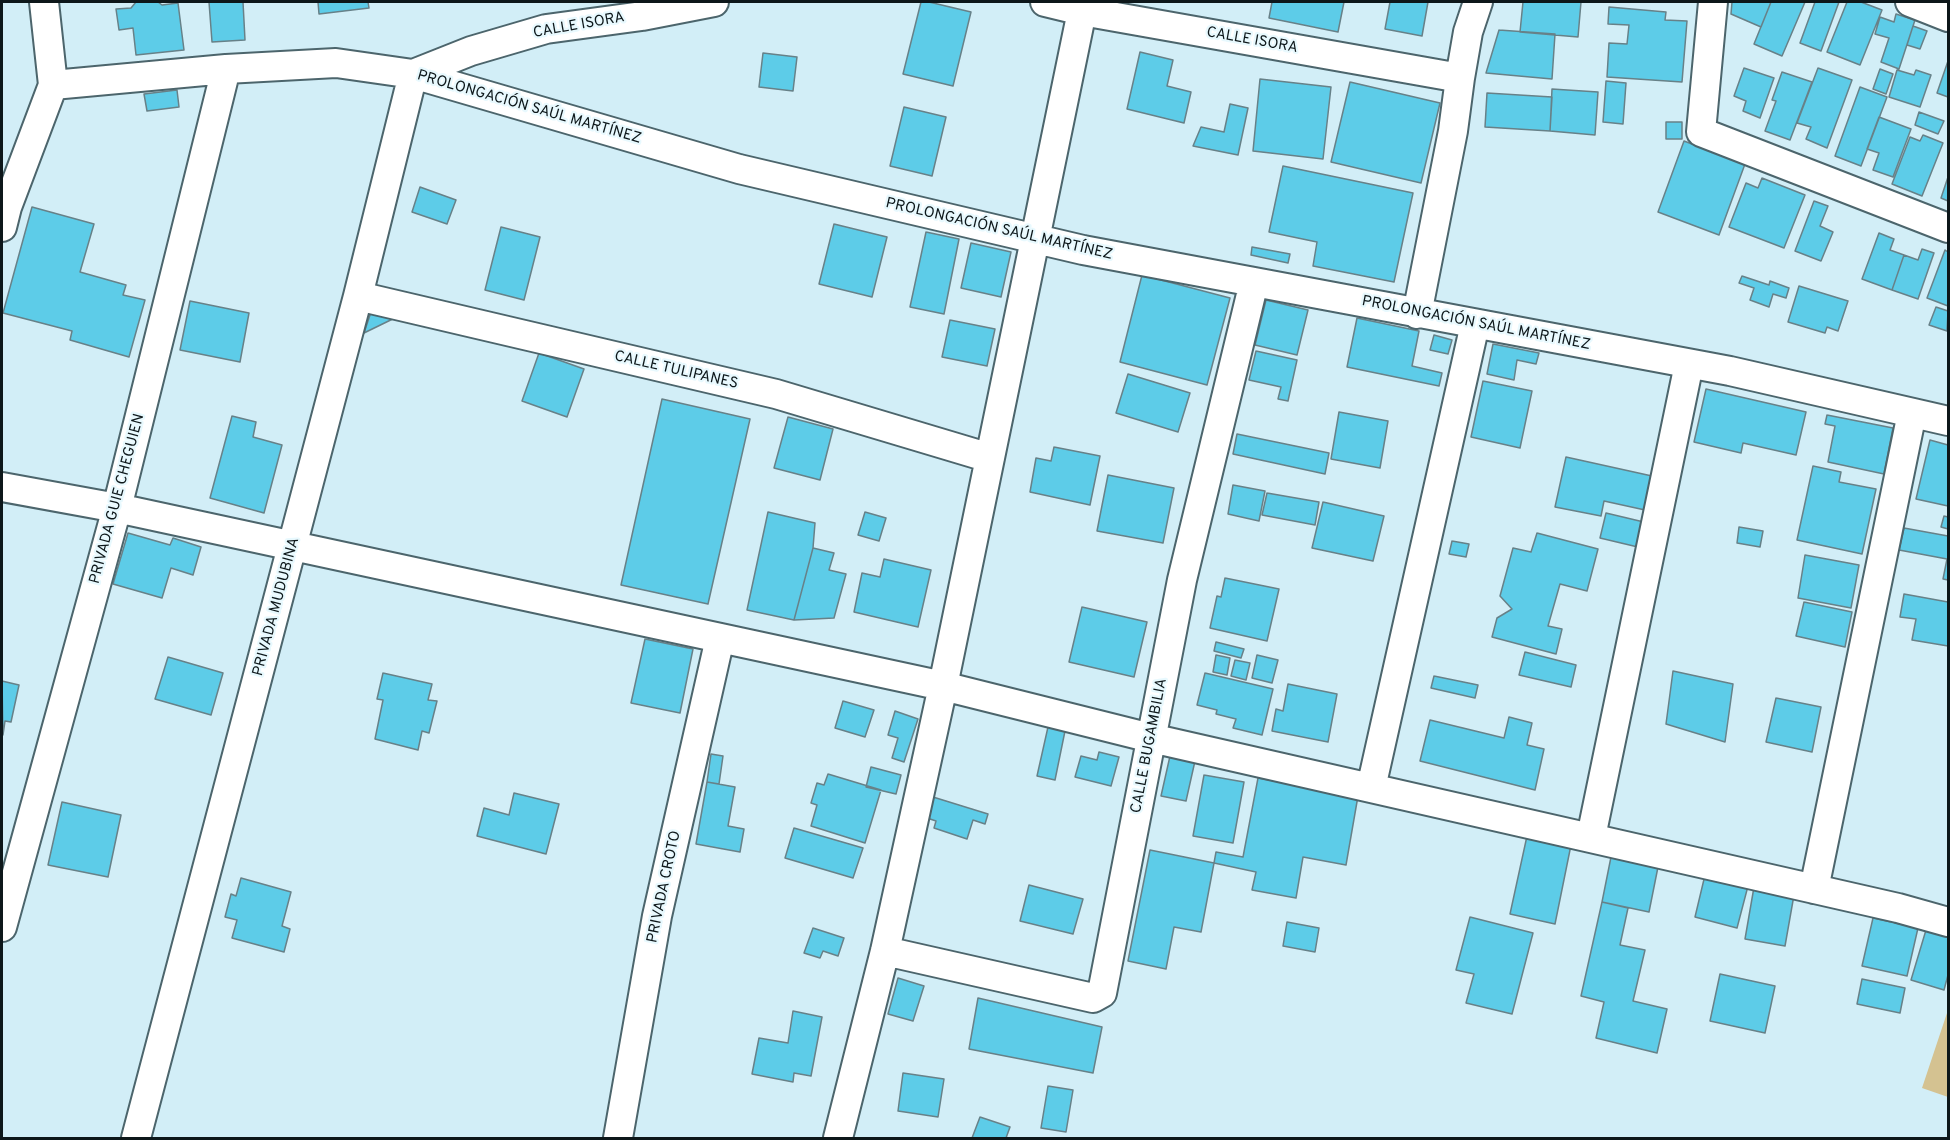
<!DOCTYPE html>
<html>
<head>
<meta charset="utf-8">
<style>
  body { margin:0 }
  #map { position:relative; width:1950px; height:1140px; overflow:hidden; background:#d2eef7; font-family:Overpass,sans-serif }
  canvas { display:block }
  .frame { position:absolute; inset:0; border:3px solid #0d171a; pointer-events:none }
</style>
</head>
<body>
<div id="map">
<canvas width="1950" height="1140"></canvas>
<div class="frame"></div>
</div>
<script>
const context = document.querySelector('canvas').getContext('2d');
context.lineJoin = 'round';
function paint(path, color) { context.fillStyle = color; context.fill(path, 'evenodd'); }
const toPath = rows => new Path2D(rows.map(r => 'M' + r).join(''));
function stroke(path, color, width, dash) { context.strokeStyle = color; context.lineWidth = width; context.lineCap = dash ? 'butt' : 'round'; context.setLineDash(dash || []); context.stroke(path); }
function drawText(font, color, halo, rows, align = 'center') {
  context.font = font + ' Overpass,sans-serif'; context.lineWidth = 4.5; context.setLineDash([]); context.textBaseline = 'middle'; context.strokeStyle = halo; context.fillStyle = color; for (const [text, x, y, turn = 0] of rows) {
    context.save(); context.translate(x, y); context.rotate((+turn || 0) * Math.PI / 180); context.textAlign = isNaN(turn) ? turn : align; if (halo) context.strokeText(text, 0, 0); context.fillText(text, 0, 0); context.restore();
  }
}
const green = toPath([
  [1948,1010,1948,1097,1922,1088]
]);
const building = toPath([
  [136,2,158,2,162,5,178,3,184,50,136,55,133,28,119,30,116,9,131,8,136,2],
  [209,2,243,2,245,40,212,42,209,2],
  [318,2,368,2,369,8,319,14,318,2],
  [921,2,929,2,971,12,953,86,903,74,921,2],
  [1272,2,1344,2,1338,32,1269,18,1272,2],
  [1390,2,1428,2,1422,36,1385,29,1390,2],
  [1523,2,1581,2,1578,37,1520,32,1523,2],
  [1732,2,1771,2,1761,27,1731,14,1732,2],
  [1771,2,1805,2,1782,56,1754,44,1771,2],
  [1815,2,1839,2,1821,51,1800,43,1815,2],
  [1847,2,1861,2,1882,10,1860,65,1827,52,1847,2],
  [1609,7,1666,12,1665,20,1687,21,1682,82,1607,77,1609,43,1627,44,1629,25,1608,24,1609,7],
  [1896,14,1915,20,1899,69,1881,62,1889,38,1875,34,1880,17,1894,22,1896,14],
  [1913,26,1927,31,1920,49,1907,45,1913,26],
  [1499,30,1555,34,1552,79,1486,73,1499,30],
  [1140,52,1173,60,1167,86,1191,92,1184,123,1127,109,1140,52],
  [763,53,797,57,793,91,759,87,763,53],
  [1948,61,1948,97,1937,93,1948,61],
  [1744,68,1774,78,1760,118,1743,111,1746,101,1734,96,1744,68],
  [1818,68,1852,80,1827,148,1806,139,1811,127,1797,123,1818,68],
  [1880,69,1893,74,1886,94,1873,89,1880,69],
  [1897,70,1914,75,1916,70,1931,75,1920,107,1889,97,1897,70],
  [1782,72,1812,82,1790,140,1765,131,1776,101,1772,100,1782,72],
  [1260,79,1331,87,1323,159,1253,151,1260,79],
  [1606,81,1626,83,1623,124,1603,122,1606,81],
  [1350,82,1440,103,1421,183,1331,162,1350,82],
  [1860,87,1887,97,1861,166,1835,156,1860,87],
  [1552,89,1598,92,1595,135,1550,131,1552,89],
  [177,90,179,107,147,111,144,94,177,90],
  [1487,93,1552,97,1550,131,1485,127,1487,93],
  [1230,104,1248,108,1238,155,1193,146,1201,127,1224,132,1230,104],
  [904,107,946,117,932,176,890,166,904,107],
  [1919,112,1944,121,1938,134,1915,125,1919,112],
  [1879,117,1911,129,1893,177,1873,170,1879,153,1867,149,1879,117],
  [1666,122,1682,122,1682,139,1666,139,1666,122],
  [1923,135,1943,143,1922,196,1892,184,1910,137,1920,141,1923,135],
  [1684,141,1745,164,1719,235,1658,212,1684,141],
  [1283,166,1413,193,1394,282,1313,266,1317,242,1269,232,1283,166],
  [1948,177,1948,201,1941,198,1948,177],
  [1762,178,1805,195,1784,248,1729,227,1746,183,1758,188,1762,178],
  [420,187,456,200,447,224,412,212,420,187],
  [1814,201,1828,206,1820,226,1833,232,1821,261,1795,251,1814,201],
  [32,207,94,224,80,272,126,285,123,295,145,300,129,357,70,340,72,331,3,313,32,207],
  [834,224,887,237,872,297,819,284,834,224],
  [501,227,540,237,524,300,485,290,501,227],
  [926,232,959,239,944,314,910,307,926,232],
  [1879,233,1894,239,1890,250,1904,255,1892,290,1862,279,1879,233],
  [971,243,1011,252,1001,297,961,288,971,243],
  [1252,247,1290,254,1288,263,1251,255,1252,247],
  [1922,249,1934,253,1918,299,1892,290,1904,255,1918,260,1922,249],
  [1945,250,1948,252,1948,306,1927,298,1945,250],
  [1142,275,1230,298,1207,385,1120,362,1142,275],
  [1742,276,1769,285,1770,281,1789,288,1786,298,1773,294,1769,307,1750,300,1754,288,1739,283,1742,276],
  [1799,286,1848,301,1838,331,1827,327,1825,333,1788,322,1799,286],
  [1266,300,1308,310,1297,355,1255,345,1266,300],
  [190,301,249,313,240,362,180,350,190,301],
  [374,303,403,314,364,333,374,303],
  [1936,307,1948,311,1947,331,1929,325,1936,307],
  [1357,318,1419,331,1412,366,1442,373,1439,386,1347,367,1357,318],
  [950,320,995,329,987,366,942,357,950,320],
  [1434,335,1452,340,1448,354,1430,350,1434,335],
  [1493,344,1539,353,1536,364,1517,360,1514,380,1487,374,1493,344],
  [1256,351,1297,360,1288,401,1278,399,1281,387,1249,380,1256,351],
  [539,353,584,369,567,417,522,401,539,353],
  [1128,374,1190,393,1178,432,1116,413,1128,374],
  [1483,381,1532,391,1520,448,1471,437,1483,381],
  [1706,389,1806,412,1796,455,1743,443,1741,453,1694,442,1706,389],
  [662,399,750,419,708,604,621,585,662,399],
  [1339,412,1388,421,1380,468,1331,459,1339,412],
  [1827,415,1893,428,1884,474,1828,462,1835,426,1825,424,1827,415],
  [232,416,256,422,253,437,282,445,264,513,210,498,232,416],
  [788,417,833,429,820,480,774,468,788,417],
  [1237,434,1329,453,1325,474,1233,454,1237,434],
  [1930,440,1948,445,1948,506,1916,499,1930,440],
  [1054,447,1100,456,1090,505,1030,492,1036,458,1051,461,1054,447],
  [1566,457,1652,476,1645,510,1604,501,1601,516,1555,507,1566,457],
  [1813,466,1841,472,1839,482,1876,489,1862,554,1797,540,1813,466],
  [1108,475,1174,488,1163,543,1097,531,1108,475],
  [1233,485,1265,491,1259,521,1228,514,1233,485],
  [1267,493,1319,502,1315,525,1262,515,1267,493],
  [1323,502,1384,516,1373,561,1312,548,1323,502],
  [768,512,815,523,813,548,794,620,747,610,768,512],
  [865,512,886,518,879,541,858,535,865,512],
  [1606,513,1648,523,1642,548,1600,538,1606,513],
  [1944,516,1948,517,1948,529,1941,527,1944,516],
  [1739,527,1763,531,1760,547,1737,543,1739,527],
  [1904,528,1948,536,1948,580,1943,579,1947,559,1899,550,1904,528],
  [128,533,170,545,173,538,201,547,193,575,171,568,162,598,113,584,128,533],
  [1537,533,1598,549,1587,591,1560,584,1548,626,1562,629,1556,654,1492,637,1497,618,1512,609,1500,596,1513,548,1531,552,1537,533],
  [1452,541,1469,544,1466,557,1449,554,1452,541],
  [813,548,834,553,829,570,846,574,834,618,794,620,813,548],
  [1805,555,1859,565,1851,608,1798,598,1805,555],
  [884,559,931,570,918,627,854,612,862,573,880,577,884,559],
  [1225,578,1279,589,1267,641,1210,628,1217,596,1221,597,1225,578],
  [1904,594,1948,602,1948,646,1912,640,1916,619,1900,617,1904,594],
  [1804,602,1852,612,1845,647,1796,636,1804,602],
  [1082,607,1147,622,1134,677,1069,662,1082,607],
  [645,639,693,649,680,713,631,703,645,639],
  [1216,642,1244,649,1241,658,1214,651,1216,642],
  [1525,652,1576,665,1571,687,1519,675,1525,652],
  [1216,655,1230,658,1227,675,1213,672,1216,655],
  [1257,655,1278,660,1272,683,1252,678,1257,655],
  [168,657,223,673,211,715,155,699,168,657],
  [1235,660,1250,663,1246,680,1231,676,1235,660],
  [1673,671,1733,684,1725,742,1666,724,1673,671],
  [383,673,432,684,428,700,437,701,429,733,422,731,418,750,375,739,383,700,377,699,383,673],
  [1205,673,1273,689,1262,735,1233,728,1236,719,1216,714,1217,710,1197,705,1205,673],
  [1434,676,1478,685,1475,698,1431,688,1434,676],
  [2,681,19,685,11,722,5,721,3,735,2,681],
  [1288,684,1337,694,1328,742,1272,731,1276,709,1283,711,1288,684],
  [1776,698,1821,707,1812,752,1766,742,1776,698],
  [843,701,874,710,865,737,835,728,843,701],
  [895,711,918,719,904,762,892,758,898,738,888,735,895,711],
  [1509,717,1532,723,1527,745,1544,749,1535,790,1420,761,1430,720,1504,738,1509,717],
  [1048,727,1065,731,1055,780,1037,776,1048,727],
  [1099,752,1119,757,1111,786,1075,777,1081,756,1097,760,1099,752],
  [711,754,723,756,719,784,707,782,711,754],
  [1170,756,1195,761,1186,801,1161,796,1170,756],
  [871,767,901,775,896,794,866,787,871,767],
  [828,774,881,790,865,843,811,826,817,805,811,803,817,783,824,785,828,774],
  [1204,775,1244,782,1233,843,1193,836,1204,775],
  [1258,778,1358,796,1346,865,1303,857,1296,898,1252,890,1256,872,1214,863,1216,852,1243,857,1258,778],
  [707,782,735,787,728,826,744,829,740,852,696,844,707,782],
  [514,793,559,804,546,854,477,836,484,808,509,815,514,793],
  [933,797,988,814,985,824,973,820,967,839,934,828,936,821,927,818,933,797],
  [62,802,121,815,108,877,48,865,62,802],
  [794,828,863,848,853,878,785,858,794,828],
  [1527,836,1571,845,1555,924,1510,914,1527,836],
  [1150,850,1214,863,1201,932,1174,927,1166,969,1128,961,1150,850],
  [1611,857,1658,867,1649,912,1602,902,1611,857],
  [1705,875,1748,886,1737,928,1695,917,1705,875],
  [241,878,291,892,282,926,290,929,284,952,232,938,237,920,225,917,231,894,236,896,241,878],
  [1029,885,1083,899,1073,934,1020,921,1029,885],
  [1754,887,1794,895,1785,946,1745,939,1754,887],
  [1602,902,1628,908,1620,945,1645,950,1633,1001,1667,1009,1657,1053,1596,1038,1604,1002,1581,996,1602,902],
  [1470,917,1533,933,1512,1014,1466,1003,1474,974,1456,970,1470,917],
  [1873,918,1918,928,1907,976,1862,966,1873,918],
  [1287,922,1319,928,1315,952,1283,946,1287,922],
  [813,928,844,938,838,956,823,951,820,958,804,953,813,928],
  [1926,930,1948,937,1948,975,1944,990,1911,980,1926,930],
  [1720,974,1775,986,1765,1033,1710,1021,1720,974],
  [898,978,924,986,913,1021,888,1014,898,978],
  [1862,979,1905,988,1900,1013,1857,1004,1862,979],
  [978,998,1102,1027,1093,1073,969,1049,978,998],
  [793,1011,822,1017,811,1076,794,1073,793,1082,752,1074,759,1038,788,1043,793,1011],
  [903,1073,944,1079,938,1117,898,1111,903,1073],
  [1048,1086,1073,1090,1066,1132,1041,1128,1048,1086],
  [980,1117,1010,1127,1006,1138,972,1138,980,1117]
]);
const minor = toPath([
  [1045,2,1082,11,1460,78],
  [1713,2,1701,132,1948,228],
  [1910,2,1948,17],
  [53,85,226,69,336,63,413,74,739,169,1083,250,1730,371,1948,421],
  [2,227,7,207,53,85,44,2],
  [358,296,776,394,990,458],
  [1417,314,1453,131,1460,78,1468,32,1478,2],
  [2,487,117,508,943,686,1151,738,1898,908,1948,922],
  [1371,788,1475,324],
  [1591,837,1689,364],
  [1814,889,1912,413],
  [2,927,117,508,226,69],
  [885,951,1093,998,1102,993,1182,580,1254,282],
  [136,1138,358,296,413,74,471,51,546,29,642,16,714,2],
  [618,1138,657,916,720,638],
  [838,1138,885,951,943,686,1082,11]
]);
const streetNames = [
  ["CALLE ISORA",579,26,-10],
  ["CALLE ISORA",1252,41,10],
  ["PROLONGACIÓN SAÚL MARTÍNEZ",529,108,16],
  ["PROLONGACIÓN SAÚL MARTÍNEZ",999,230,13],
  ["PROLONGACIÓN SAÚL MARTÍNEZ",1476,324,11],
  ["CALLE TULIPANES",676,371,13],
  ["PRIVADA GUIE CHEGUIEN",118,499,-75],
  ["PRIVADA MUDUBINA",277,607,-75],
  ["CALLE BUGAMBILIA",1150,746,-79],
  ["PRIVADA CROTO",665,887,-78]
];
paint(green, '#d4c291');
paint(building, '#5dcce8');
stroke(building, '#678188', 1.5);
stroke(minor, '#4c656c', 32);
stroke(minor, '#fff', 28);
drawText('15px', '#0d171a', '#e8f9fe', streetNames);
</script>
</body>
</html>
